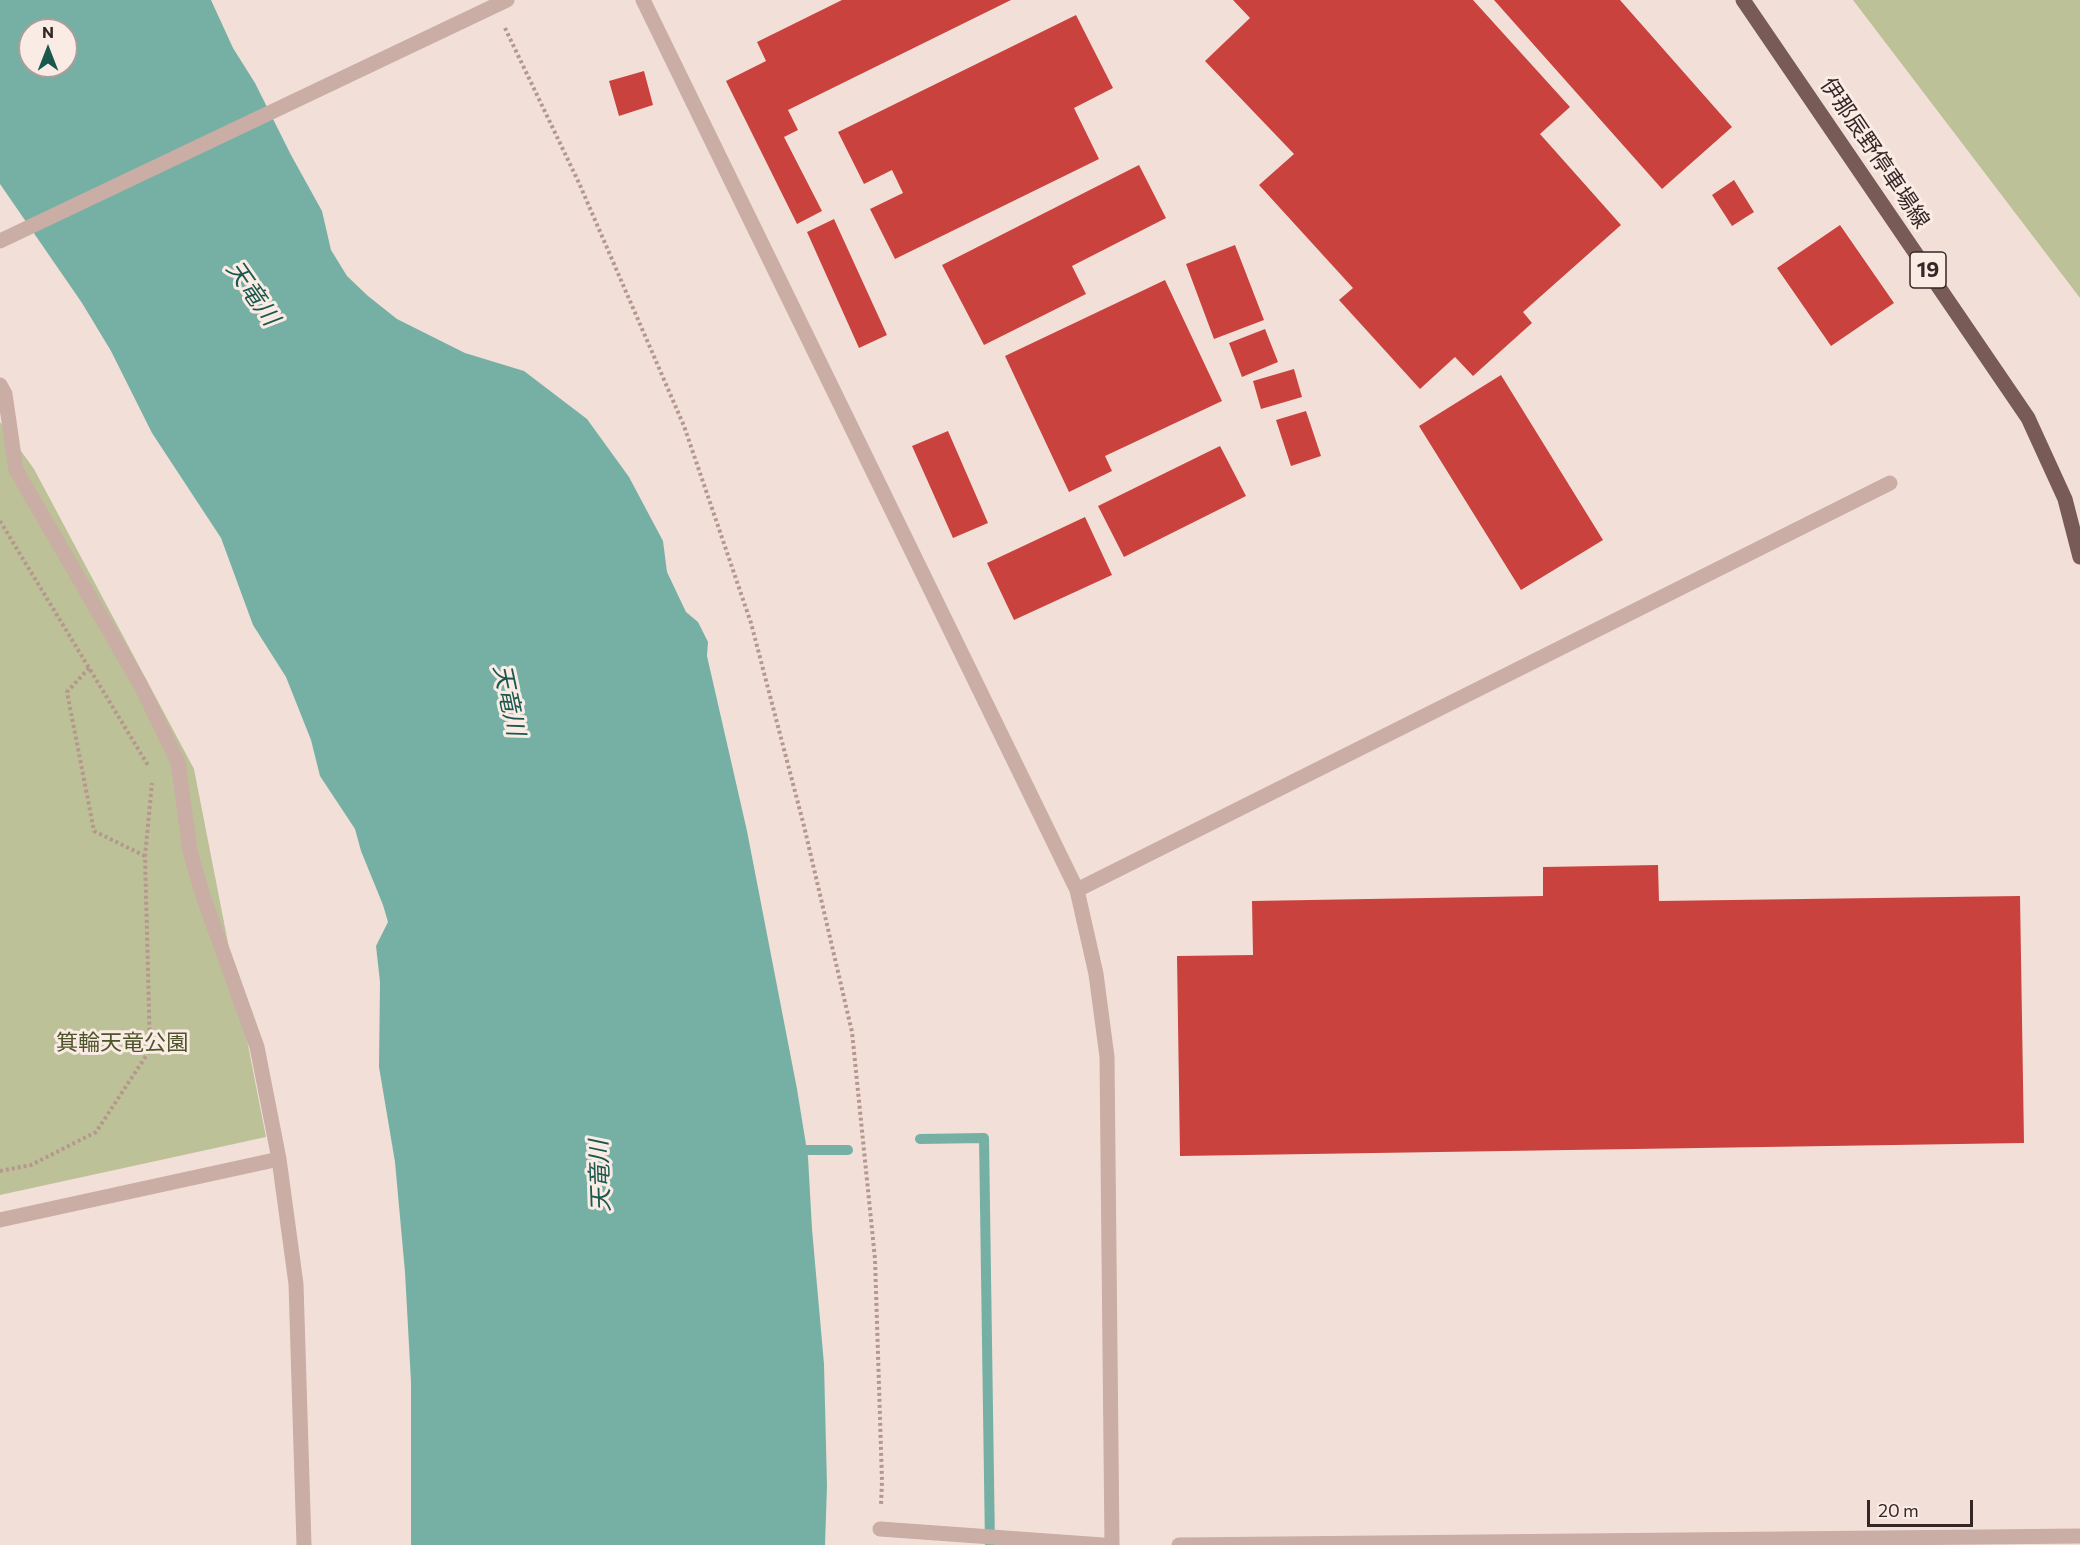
<!DOCTYPE html>
<html>
<head>
<meta charset="utf-8">
<style>
  body { margin:0 }
  #map { position:relative; width:2080px; height:1545px; overflow:hidden; background:#f2e0d8; font-family:Commissioner,sans-serif }
  canvas { display:block }
  .north { position:absolute; left:18px; top:18px; width:60px; height:60px; box-sizing:border-box; background:#faebe5; border:2px solid #ab9d99; border-radius:50%; rotate:0deg; font-size:16px; font-weight:700; line-height:24px; text-align:center; color:#352726 }
  .north::after { content:''; display:block; margin:auto; width:21px; height:27px; background:#1a584e; clip-path:polygon(50% 0,100% 100%,50% 72%,0 100%) }
  .scale { position:absolute; left:1867px; top:1500px; width:106px; height:27px; box-sizing:border-box; border:3px solid #352726; border-top:0; padding-left:8px; font-size:18px; line-height:21px; white-space:nowrap; color:#352726; -webkit-text-stroke:4px #faebe5; paint-order:stroke }
</style>
</head>
<body>
<div id="map">
<canvas width="2080" height="1545"></canvas>
<div class="north">N</div>
<div class="scale">20 m</div>
</div>
<script>
const context = document.querySelector('canvas').getContext('2d');
context.lineJoin = 'round';
function paint(path, color) { context.fillStyle = color; context.fill(path, 'evenodd'); }
const toPath = rows => new Path2D(rows.map(r => 'M' + r).join(''));
function stroke(path, color, width, dash) { context.strokeStyle = color; context.lineWidth = width; context.lineCap = dash ? 'butt' : 'round'; context.setLineDash(dash || []); context.stroke(path); }
function drawText(font, color, halo, rows, align = 'center') {
  context.font = font + ' Commissioner,"Noto Sans JP",sans-serif'; context.lineWidth = 6; context.setLineDash([]); context.textBaseline = 'middle'; context.strokeStyle = halo; context.fillStyle = color; for (const [text, x, y, turn = 0] of rows) {
    context.save(); context.translate(x, y); context.rotate((+turn || 0) * Math.PI / 180); context.textAlign = isNaN(turn) ? turn : align; if (halo) context.strokeText(text, 0, 0); context.fillText(text, 0, 0); context.restore();
  }
}
const green = toPath([
  [1853,0,2080,0,2080,298],
  [0,422,34,469,194,769,266,1137,0,1195]
]);
const water = toPath([
  [0,0,211,0,233,48,255,83,291,155,322,211,331,250,347,276,368,296,397,319,465,353,524,371,587,419,629,477,663,541,667,572,686,612,698,622,708,642,707,656,747,831,797,1089,808,1157,812,1229,824,1364,827,1486,825,1545,411,1545,411,1382,405,1272,395,1162,379,1067,380,982,376,946,388,922,383,905,361,851,355,829,320,776,311,740,286,677,253,625,221,538,152,433,111,351,82,303,0,184],
  [30,30,66,30,66,66,30,66]
]);
const stream = toPath([
  [920,1139,984,1138,990,1545],
  [792,1150,848,1150]
]);
const building = toPath([
  [842,0,1011,0,788,110,798,130,784,137,822,211,797,224,726,81,766,61,757,42],
  [1233,0,1473,0,1570,107,1540,134,1621,225,1523,312,1532,323,1473,376,1455,357,1420,389,1339,300,1353,288,1259,185,1294,154,1205,61,1250,18],
  [1494,0,1620,0,1732,127,1662,189],
  [1076,15,1113,88,1074,108,1099,159,895,259,870,209,903,193,892,170,864,184,838,132],
  [644,71,653,105,619,116,609,81],
  [1139,165,1166,218,1072,266,1086,294,984,345,942,265],
  [1734,180,1754,212,1732,226,1712,195],
  [834,219,887,335,859,348,807,232],
  [1840,225,1894,303,1831,346,1777,268],
  [1235,245,1264,320,1214,339,1186,264],
  [1165,280,1222,401,1105,456,1112,471,1069,492,1005,356],
  [1265,329,1278,362,1242,377,1229,343],
  [1294,369,1302,397,1261,409,1253,381],
  [1501,375,1603,540,1521,590,1419,426],
  [1306,411,1321,456,1291,466,1276,420],
  [948,431,988,523,953,538,912,446],
  [1220,446,1246,496,1124,557,1098,506],
  [1085,517,1112,575,1014,620,987,563],
  [1658,865,1659,901,2020,896,2024,1143,1180,1156,1177,956,1253,955,1252,901,1543,896,1543,867]
]);
const path = toPath([
  [505,28,579,183,684,426,751,623,804,826,852,1032,875,1259,882,1481,881,1505],
  [0,521,149,767],
  [89,668,67,692,94,831,145,856],
  [0,1171,31,1165,96,1132,150,1050,145,856,152,783]
]);
const minor = toPath([
  [643,0,1077,890,1096,974,1107,1057,1112,1545],
  [0,241,507,0],
  [0,385,5,394,16,470,140,684,178,762,190,851,203,896,257,1047,279,1159,296,1284,304,1545],
  [1077,890,1890,483],
  [0,1220,279,1159],
  [880,1529,1103,1545],
  [1179,1545,2080,1536]
]);
const major = toPath([
  [1743,0,2028,418,2065,499,2080,557]
]);
const shields = [
  [1928,270,36]
];
const shieldNames = [
  ["19",1928,270]
];
const streetNames = [
  ["伊那辰野停車場線",1875,153,56]
];
const parkNames = [
  ["箕輪天竜公園",122,1043]
];
const waterNames = [
  ["天竜川",253,293,55],
  ["天竜川",509,700,78],
  ["天竜川",600,1176,-92]
];
paint(green, '#bcc198');
paint(water, '#76b0a5');
stroke(stream, '#76b0a5', 10);
paint(building, '#ca423e');
stroke(path, '#b6978e', 4, [3, 3]);
stroke(minor, '#caada4', 15);
stroke(major, '#785a56', 15);
for (const [x, y, w] of shields) { const box = new Path2D(); box.roundRect(x - w / 2, y - 18, w, 36, 4.5); context.fillStyle = '#faebe5'; context.fill(box); stroke(box, '#352726', 1.5); }
drawText('bold 21px', '#352726', null, shieldNames);
drawText('22px', '#352726', '#faebe5', streetNames);
drawText('22px', '#4e5429', '#faebe5', parkNames);
drawText('italic 24px', '#1a584e', '#faebe5', waterNames);
</script>
</body>
</html>
